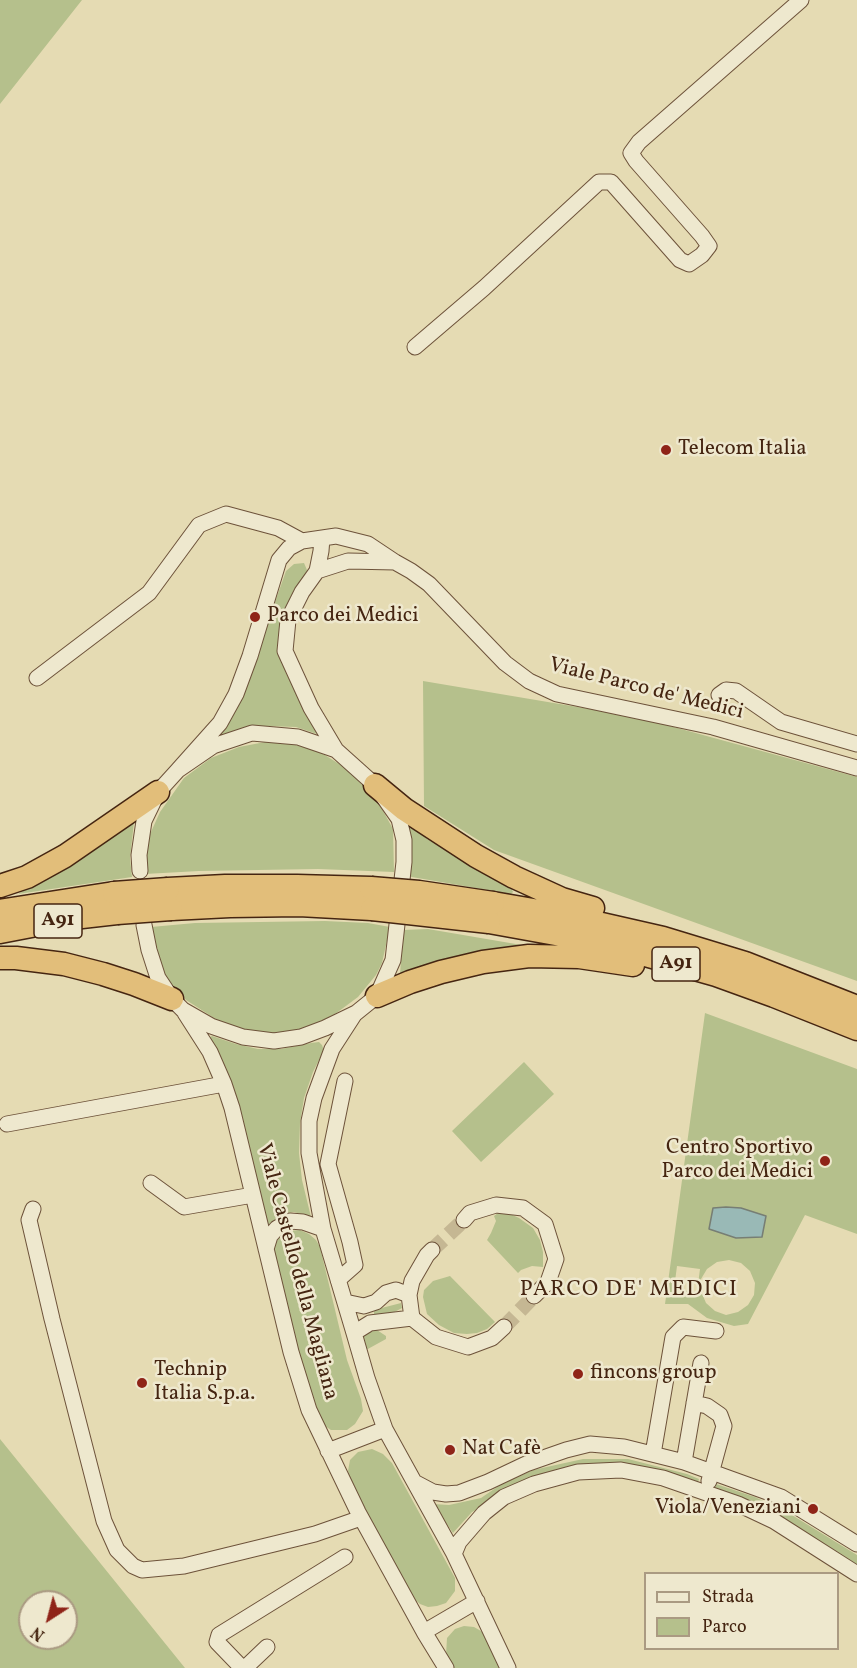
<!DOCTYPE html>
<html>
<head>
<meta charset="utf-8">
<style>
  body { margin:0 }
  #map { position:relative; width:857px; height:1668px; overflow:hidden; background:#e5dbb3; font-family:Vollkorn,serif }
  canvas { display:block }
  .legend { position:absolute; left:644px; top:1572px; width:195px; height:78px; box-sizing:border-box; background:#eee8ce; border:2px solid #aa9a82; margin:0; padding:8px 10px; list-style:none; font-size:18px; color:#452511 }
  .legend li { display:flex; align-items:center; gap:12px; height:30px }
  .legend b { width:30px; border:2px solid #aa9a82 }
  .north { position:absolute; left:18px; top:1590px; width:60px; height:60px; box-sizing:border-box; background:#eee8ce; border:2px solid #aa9a82; border-radius:50%; rotate:216deg; font-size:16px; font-weight:700; line-height:24px; text-align:center; color:#452511 }
  .north::after { content:''; display:block; margin:auto; width:21px; height:27px; background:#8f2418; clip-path:polygon(50% 0,100% 100%,50% 72%,0 100%) }
</style>
</head>
<body>
<div id="map">
<canvas width="857" height="1668"></canvas>
<ul class="legend">
<li><b style="height:8px;background:#eee8ce"></b>Strada</li>
<li><b style="height:16px;background:#b5c08c"></b>Parco</li>
</ul>
<div class="north">N</div>
</div>
<script>
const context = document.querySelector('canvas').getContext('2d');
context.lineJoin = 'round';
function paint(path, color) { context.fillStyle = color; context.fill(path, 'evenodd'); }
const toPath = rows => new Path2D(rows.map(r => 'M' + r).join(''));
function stroke(path, color, width, dash) { context.strokeStyle = color; context.lineWidth = width; context.lineCap = dash ? 'butt' : 'round'; context.setLineDash(dash || []); context.stroke(path); }
function drawText(font, color, halo, rows, align = 'center') {
  context.font = font + ' Vollkorn,serif'; context.lineWidth = 5; context.setLineDash([]); context.textBaseline = 'middle'; context.strokeStyle = halo; context.fillStyle = color; for (const [text, x, y, turn = 0] of rows) {
    context.save(); context.translate(x, y); context.rotate((+turn || 0) * Math.PI / 180); context.textAlign = isNaN(turn) ? turn : align; if (halo) context.strokeText(text, 0, 0); context.fillText(text, 0, 0); context.restore();
  }
}
const green = toPath([
  [0,0,82,0,0,104],
  [304,563,307,570,305,580,281,651,286,673,317,734,296,727,268,726,218,735,241,698,286,571,294,564],
  [423,681,637,717,857,777,857,981,494,850,424,806],
  [265,742,292,744,320,752,352,772,376,798,393,829,394,872,318,869,199,871,145,874,146,843,160,812,184,778,211,758,239,747],
  [406,821,427,839,512,889,513,892,511,894,406,876,412,863,411,845],
  [134,822,130,858,132,877,18,894,84,857],
  [325,921,368,923,390,927,382,963,376,975,358,997,327,1020,303,1031,282,1034,263,1034,225,1025,186,1000,169,982,158,961,151,927,195,923],
  [428,929,545,949,400,975,403,930],
  [705,1013,857,1069,857,1234,805,1215,748,1324,734,1326,707,1318,688,1304,665,1304],
  [741,1208,766,1216,736,1238,709,1229],
  [729,1260,741,1263,750,1271,755,1283,754,1295,748,1305,738,1312,726,1315,715,1311,706,1303,701,1291,701,1279,707,1269,717,1262],
  [677,1266,700,1269,697,1292,674,1289],
  [212,1036,236,1044,258,1049,281,1049,311,1043,319,1042,322,1045,323,1048,323,1052,313,1072,304,1098,300,1123,299,1153,302,1180,311,1217,294,1212,286,1213,278,1218,266,1228,211,1042,210,1037],
  [524,1062,554,1094,481,1162,452,1131],
  [498,1213,508,1213,519,1218,533,1228,540,1240,543,1252,543,1267,532,1266,521,1270,518,1273,487,1240,491,1233,496,1221,494,1216],
  [300,1230,309,1234,316,1240,320,1247,347,1360,361,1399,363,1411,355,1424,347,1430,331,1430,322,1424,302,1373,272,1253,274,1246,280,1236,288,1231],
  [450,1276,495,1322,487,1329,477,1333,467,1334,454,1333,439,1325,427,1314,423,1297,424,1290,433,1281],
  [401,1303,402,1308,383,1318,374,1319,374,1310],
  [377,1330,386,1336,386,1339,366,1350,362,1336,372,1331],
  [0,1439,185,1668,0,1668],
  [30,1602,66,1602,66,1638,30,1638],
  [372,1449,383,1454,392,1463,455,1578,455,1591,446,1603,437,1606,428,1607,420,1604,412,1597,350,1482,348,1471,350,1460,358,1452],
  [583,1459,628,1459,687,1474,699,1479,697,1486,622,1466,539,1478,472,1512,453,1533,433,1504,449,1505,481,1498,500,1485,533,1470],
  [716,1484,755,1497,787,1512,857,1555,857,1566,713,1490],
  [464,1626,474,1627,481,1631,492,1644,501,1668,453,1668,446,1655,447,1638,455,1629]
]);
const water = toPath([
  [726,1207,741,1208,766,1216,762,1237,736,1238,709,1229,713,1208,726,1207]
]);
const minorTunnel = toPath([
  [432,1250,464,1220],
  [504,1327,534,1296]
]);
const minor = toPath([
  [415,347,484,288,599,182,611,182,680,260,689,264,702,255,709,246,702,236,636,161,631,153,639,142,801,0],
  [317,571,321,551,322,538],
  [37,678,149,593,199,525,226,514,278,528,302,541],
  [719,695,726,690,736,691,781,722,857,744],
  [336,750,311,708,285,651,288,620,302,592,317,571,348,561,395,562],
  [178,770,220,723,236,694,250,656,279,560,289,548,302,541,336,536,368,544,395,562,411,571,429,584,505,663,529,681,557,694,713,727,857,768],
  [140,871,139,855,144,821,158,792,178,770,213,746,252,733,298,737,336,750,375,785,399,819,404,840,404,862,393,960,377,996,356,1013,325,1028,301,1037,274,1041,243,1037,211,1026,183,1010,172,999,158,978,149,950,144,925],
  [185,1013,210,1052,224,1084,232,1108,291,1352,309,1410,358,1512,424,1632,446,1668],
  [354,1015,332,1049,314,1098,309,1121,309,1153,323,1229,354,1333,367,1378,385,1429,454,1554,508,1668],
  [7,1124,224,1084],
  [151,1183,184,1207,253,1195],
  [33,1209,29,1220,52,1319,104,1521,117,1550,133,1566,142,1570,184,1566,315,1534,361,1518],
  [464,1220,470,1213,496,1205,523,1208,545,1224,556,1259,548,1282,534,1296],
  [266,1249,270,1236,277,1228,290,1221,303,1222,323,1229],
  [432,1250,427,1255,412,1281,409,1295,412,1318,436,1337,468,1347,492,1338,504,1327],
  [338,1280,355,1265,350,1242,328,1164,345,1081],
  [345,1302,364,1306,376,1302,386,1293,396,1290,409,1295],
  [354,1333,370,1323,412,1318],
  [694,1403,707,1406,720,1415,724,1426,709,1481],
  [328,1451,385,1429],
  [653,1454,673,1337,683,1327,716,1331],
  [684,1462,701,1363],
  [416,1483,433,1492,446,1494,459,1493,488,1482,526,1464,566,1450,590,1444,624,1447,684,1462,781,1497,857,1544],
  [454,1554,459,1542,484,1513,504,1497,534,1484,578,1472,621,1470,663,1478,738,1504,774,1521,857,1574],
  [424,1632,477,1601],
  [242,1668,217,1642,219,1635,345,1557],
  [245,1668,267,1647]
]);
const highway = toPath([
  [375,785,404,809,476,856,514,877,562,899,593,908],
  [0,886,27,877,65,856,158,792],
  [168,889,225,886,297,886,371,888],
  [493,903,562,915,663,938,745,963,857,1007],
  [171,909,230,906,299,905,372,909],
  [0,911,114,893],
  [489,922,561,935,631,951,716,975,774,996,857,1029],
  [0,932,73,918,117,913],
  [0,958,16,958,64,964,103,974,134,984,172,999],
  [377,996,410,982,441,972,483,962,529,956,579,957,633,965]
]);
const highwayBridge = toPath([
  [371,888,419,892,493,903],
  [114,893,168,889],
  [372,909,489,922],
  [117,913,171,909]
]);
const markers = [
  [666,450,6,"#8f2418"],
  [255,617,6,"#8f2418"],
  [825,1161,6,"#8f2418"],
  [578,1374,6,"#8f2418"],
  [142,1383,6,"#8f2418"],
  [450,1450,6,"#8f2418"],
  [813,1509,6,"#8f2418"]
];
const shields = [
  [58,921,48],
  [676,964,48]
];
const shieldNames = [
  ["A91",58,921],
  ["A91",676,964]
];
const poiNames = [
  ["Telecom Italia",678,450],
  ["Parco dei Medici",267,617],
  ["Centro Sportivo",813,1149,"right"],
  ["Parco dei Medici",813,1173,"right"],
  ["Technip",154,1371],
  ["Italia S.p.a.",154,1395],
  ["fincons group",590,1374],
  ["Nat Cafè",462,1450],
  ["Viola/Veneziani",801,1509,"right"]
];
const streetNames = [
  ["Viale Parco de' Medici",646,690,14],
  ["Viale Castello della Magliana",296,1272,75]
];
const neighbourhoodNames = [
  ["PARCO DE' MEDICI",629,1291]
];
paint(green, '#b5c08c');
paint(water, '#99b9b6');
stroke(water, '#777e74', 1.5);
stroke(minorTunnel, '#c5b793', 15, [15, 8]);
stroke(minor, '#6d523a', 17);
stroke(highway, '#452511', 25);
stroke(minor, '#eee8ce', 15);
stroke(highway, '#e2be7a', 22);
stroke(highwayBridge, '#452511', 25, []);
stroke(highwayBridge, '#e2be7a', 22);
for (const [x, y, r, color] of markers) { const dot = new Path2D(); dot.arc(x, y, r, 0, 2 * Math.PI); context.fillStyle = color; context.fill(dot); stroke(dot, '#eee8ce', 2); }
for (const [x, y, w] of shields) { const box = new Path2D(); box.roundRect(x - w / 2, y - 17, w, 34, 4.5); context.fillStyle = '#eee8ce'; context.fill(box); stroke(box, '#452511', 1.5); }
drawText('bold 20px', '#452511', null, shieldNames);
drawText('21px', '#452511', '#eee8ce', poiNames, 'left');
drawText('21px', '#452511', '#eee8ce', streetNames);
context.letterSpacing = '1.5px';
drawText('22px', '#452511', '#eee8ce', neighbourhoodNames);
context.letterSpacing = '0px';
</script>
</body>
</html>
